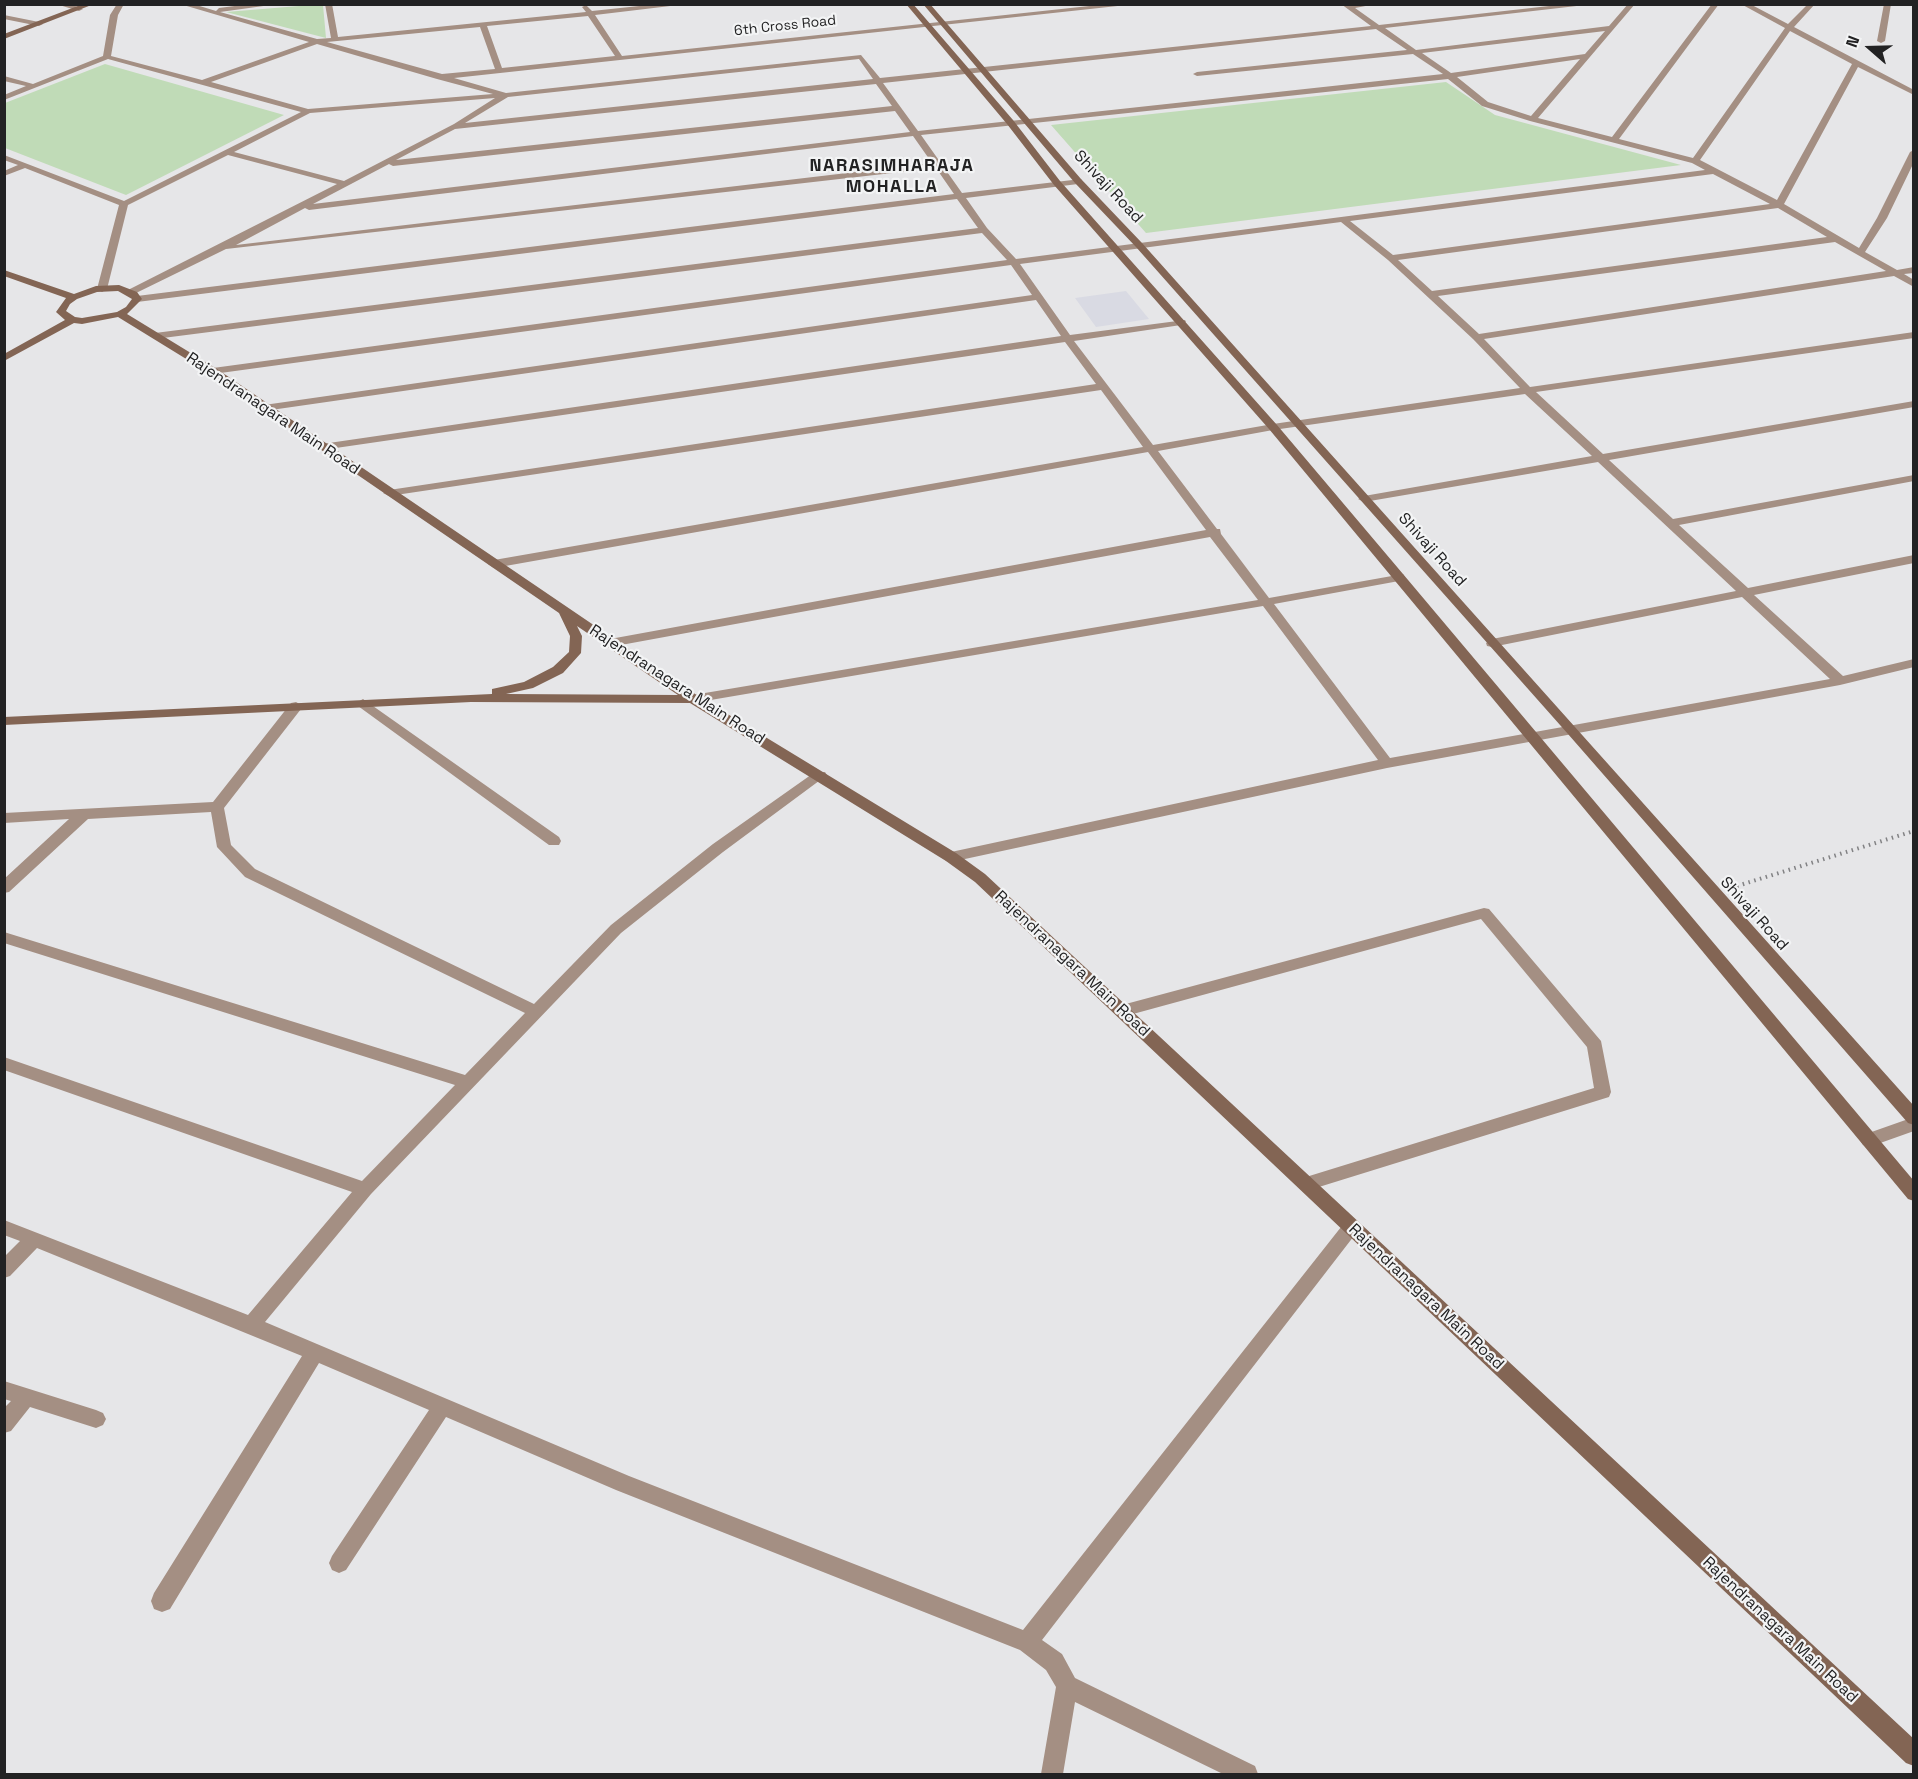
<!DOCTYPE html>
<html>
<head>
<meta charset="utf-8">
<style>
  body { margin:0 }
  #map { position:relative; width:1918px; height:1779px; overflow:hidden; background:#e6e6e8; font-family:"Space Grotesk",sans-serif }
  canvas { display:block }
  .frame { position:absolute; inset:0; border:6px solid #222223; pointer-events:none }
  .north { position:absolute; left:1840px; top:18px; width:60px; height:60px; -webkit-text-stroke:4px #f3f4f5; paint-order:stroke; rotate:290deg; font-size:16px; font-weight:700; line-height:24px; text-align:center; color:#222223 }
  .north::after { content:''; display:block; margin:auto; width:21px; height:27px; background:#222223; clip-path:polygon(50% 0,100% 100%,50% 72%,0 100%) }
</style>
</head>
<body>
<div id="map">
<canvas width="1918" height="1779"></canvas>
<div class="frame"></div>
<div class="north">N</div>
</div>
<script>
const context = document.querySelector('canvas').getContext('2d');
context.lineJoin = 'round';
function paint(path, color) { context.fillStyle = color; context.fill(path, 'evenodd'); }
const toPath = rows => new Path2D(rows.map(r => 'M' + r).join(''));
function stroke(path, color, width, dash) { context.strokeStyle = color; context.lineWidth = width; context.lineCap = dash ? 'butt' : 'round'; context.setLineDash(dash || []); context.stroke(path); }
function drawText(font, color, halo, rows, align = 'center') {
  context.font = font + ' "Space Grotesk",sans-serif'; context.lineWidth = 4.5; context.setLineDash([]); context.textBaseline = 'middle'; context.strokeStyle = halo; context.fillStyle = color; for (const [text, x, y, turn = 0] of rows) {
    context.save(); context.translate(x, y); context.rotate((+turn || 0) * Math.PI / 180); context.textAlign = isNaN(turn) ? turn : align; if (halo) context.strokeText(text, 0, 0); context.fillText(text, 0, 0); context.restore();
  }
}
const built = toPath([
  [1126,291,1149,319,1096,327,1075,298]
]);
const green = toPath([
  [323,5,326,38,226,12,311,5],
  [105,64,284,115,126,195,5,148,5,103],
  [1446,82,1495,115,1681,165,1146,233,1051,125]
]);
const path = toPath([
  [1737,886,1914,831]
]);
const street = toPath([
  [56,4,70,4,83,9,79,11,56,4],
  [117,4,124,4,118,15,111,56,202,80,309,42,180,4,193,4,216,11,219,8,250,4,278,4,220,12,317,39,331,38,325,4,332,4,338,37,586,12,582,7,586,5,592,11,658,4,687,4,595,15,622,56,1108,4,1136,4,454,78,506,93,861,55,880,78,1371,26,1341,4,1376,4,1355,8,1379,25,1567,4,1594,4,1385,28,1416,50,1609,26,1628,4,1635,4,1538,118,1612,137,1712,4,1719,4,1619,139,1693,158,1785,28,1741,4,1750,4,1788,24,1808,4,1815,4,1794,27,1914,90,1914,95,1858,67,1784,204,1859,248,1877,218,1910,152,1914,150,1914,162,1887,218,1865,252,1897,270,1914,267,1914,273,1904,274,1914,280,1914,287,1894,276,1484,339,1530,387,1914,332,1914,338,1536,392,1603,454,1914,401,1914,407,1609,460,1673,519,1914,475,1914,481,1679,525,1748,588,1914,555,1914,563,1754,595,1843,676,1914,659,1914,667,1840,685,1387,768,951,862,946,861,944,857,946,853,951,852,1378,760,1263,606,693,703,686,699,693,695,1258,600,1210,537,610,647,604,643,610,639,1206,530,1148,452,494,568,488,564,494,560,1143,447,1101,390,389,496,383,493,389,490,1096,384,1065,342,322,450,316,447,322,444,1061,336,1036,300,264,411,259,408,264,405,1032,295,1011,265,213,374,208,371,213,368,1007,260,982,233,155,339,150,336,155,333,978,228,957,199,137,302,132,299,137,296,954,194,936,168,226,249,134,294,128,294,128,290,337,184,228,155,128,205,107,289,102,292,97,289,119,205,25,168,4,176,4,171,18,165,4,160,4,155,124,201,301,112,108,59,4,100,4,95,26,86,4,81,4,76,33,84,103,56,110,15,117,4],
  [588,16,615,56,502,68,487,26,588,16],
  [480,27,495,69,442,74,327,42,480,27],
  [1376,29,1407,50,1197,72,1193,74,1197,76,1413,54,1443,74,918,131,883,83,1376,29],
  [1605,31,1585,54,1451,73,1422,53,1605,31],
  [1790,31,1852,64,1777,200,1700,160,1790,31],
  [317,44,437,79,493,94,308,109,211,82,317,44],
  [859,59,873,79,465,123,508,97,859,59],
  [1580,59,1531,116,1488,102,1457,77,1580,59],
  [1448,79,1482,106,1530,121,1692,163,1705,170,1016,259,987,228,966,198,1078,184,1082,181,1081,179,962,193,921,135,1448,79],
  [876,84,892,106,396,160,455,129,876,84],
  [495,98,454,124,344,181,234,152,310,113,495,98],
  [895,111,910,132,313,204,389,164,393,166,895,111],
  [913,136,932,163,236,245,305,208,309,210,913,136],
  [1713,174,1770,204,1393,255,1350,221,1713,174],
  [1778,208,1827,237,1432,291,1398,260,1778,208],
  [1341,222,1388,260,1473,339,1520,388,1273,424,1153,445,1074,341,1181,325,1186,322,1185,320,1070,335,1020,264,1341,222],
  [1835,242,1886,271,1479,334,1438,296,1835,242],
  [1525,394,1592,456,1364,496,1358,499,1364,502,1598,462,1736,591,1492,639,1486,643,1487,646,1492,647,1742,597,1830,679,1390,758,1274,604,1399,581,1405,577,1403,574,1269,598,1221,534,1220,529,1217,529,1158,451,1273,430,1525,394],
  [1884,4,1891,4,1885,41,1881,43,1877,41,1884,4],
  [4,15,39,22,43,24,39,26,4,19,4,15],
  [363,699,559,837,561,841,559,845,549,845,358,706,356,703,363,699],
  [296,702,303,706,301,709,224,808,231,845,255,869,534,1004,611,925,713,844,815,772,825,772,827,775,723,852,621,933,371,1194,265,1322,629,1476,1023,1630,1345,1222,1351,1219,1357,1222,1360,1227,1357,1232,1042,1640,1062,1654,1075,1678,1255,1766,1258,1774,1223,1774,1075,1702,1063,1774,1041,1774,1056,1687,1046,1670,1020,1650,616,1490,446,1417,346,1570,339,1573,332,1570,329,1563,332,1556,429,1410,319,1363,170,1609,162,1612,154,1609,151,1601,154,1593,302,1356,37,1248,10,1276,4,1278,4,1257,20,1241,4,1235,4,1220,248,1315,352,1192,4,1070,4,1057,362,1181,455,1085,4,943,4,932,465,1075,525,1013,245,877,217,847,211,812,88,819,9,892,4,893,4,879,69,819,4,823,4,813,213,802,291,703,296,702],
  [1484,908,1489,909,1601,1041,1611,1092,1609,1097,1306,1191,1300,1189,1297,1184,1300,1179,1306,1177,1594,1088,1587,1047,1481,919,1122,1017,1116,1015,1114,1011,1116,1007,1122,1005,1484,908],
  [1914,1117,1914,1131,1869,1147,1863,1145,1860,1140,1863,1135,1914,1117],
  [4,1381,96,1410,103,1413,106,1419,103,1425,96,1428,30,1407,11,1431,4,1433,4,1408,11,1401,4,1399,4,1381]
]);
const secondary = toPath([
  [83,4,94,4,4,39,4,34,83,4],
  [906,4,913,4,1013,120,1060,181,1277,425,1403,574,1914,1181,1914,1201,1908,1199,1269,429,1054,185,1007,124,906,4],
  [923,4,930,4,1081,179,1142,243,1914,1106,1914,1125,1908,1123,1568,734,1136,247,1075,183,923,4],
  [4,270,74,294,96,286,119,285,137,292,142,299,127,314,217,369,698,696,956,853,985,874,1914,1739,1914,1766,1906,1763,975,882,946,861,690,703,471,702,4,725,4,717,492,694,492,689,524,682,553,667,569,652,570,636,559,613,209,373,118,317,82,324,74,323,4,361,4,354,65,320,56,312,66,298,4,276,4,270],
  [118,291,132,299,126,307,117,312,82,318,75,317,66,311,70,304,77,299,97,292,118,291],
  [577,626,678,695,506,694,533,688,563,673,581,653,582,636,577,626]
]);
const farStreetnames = [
  ["6th Cross Road",785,26,-6]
];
const streetNames = [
  ["Shivaji Road",1108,187,47],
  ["Rajendranagara Main Road",273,414,34],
  ["Shivaji Road",1432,550,48],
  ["Rajendranagara Main Road",677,685,33],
  ["Shivaji Road",1754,914,48],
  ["Rajendranagara Main Road",1072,964,43],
  ["Rajendranagara Main Road",1426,1297,43],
  ["Rajendranagara Main Road",1780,1630,43]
];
const farDistrictnames = [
  ["NARASIMHARAJA",892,166],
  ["MOHALLA",892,187]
];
paint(built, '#d9dae3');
paint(green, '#c0dbb7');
stroke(path, '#828284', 4, [1.5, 4.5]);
paint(street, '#a48f83');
paint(secondary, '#836554');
drawText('14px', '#222223', '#f3f4f5', farStreetnames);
drawText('16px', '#222223', '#f3f4f5', streetNames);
context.letterSpacing = '1.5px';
drawText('bold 18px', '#222223', '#f3f4f5', farDistrictnames);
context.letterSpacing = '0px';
</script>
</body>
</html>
